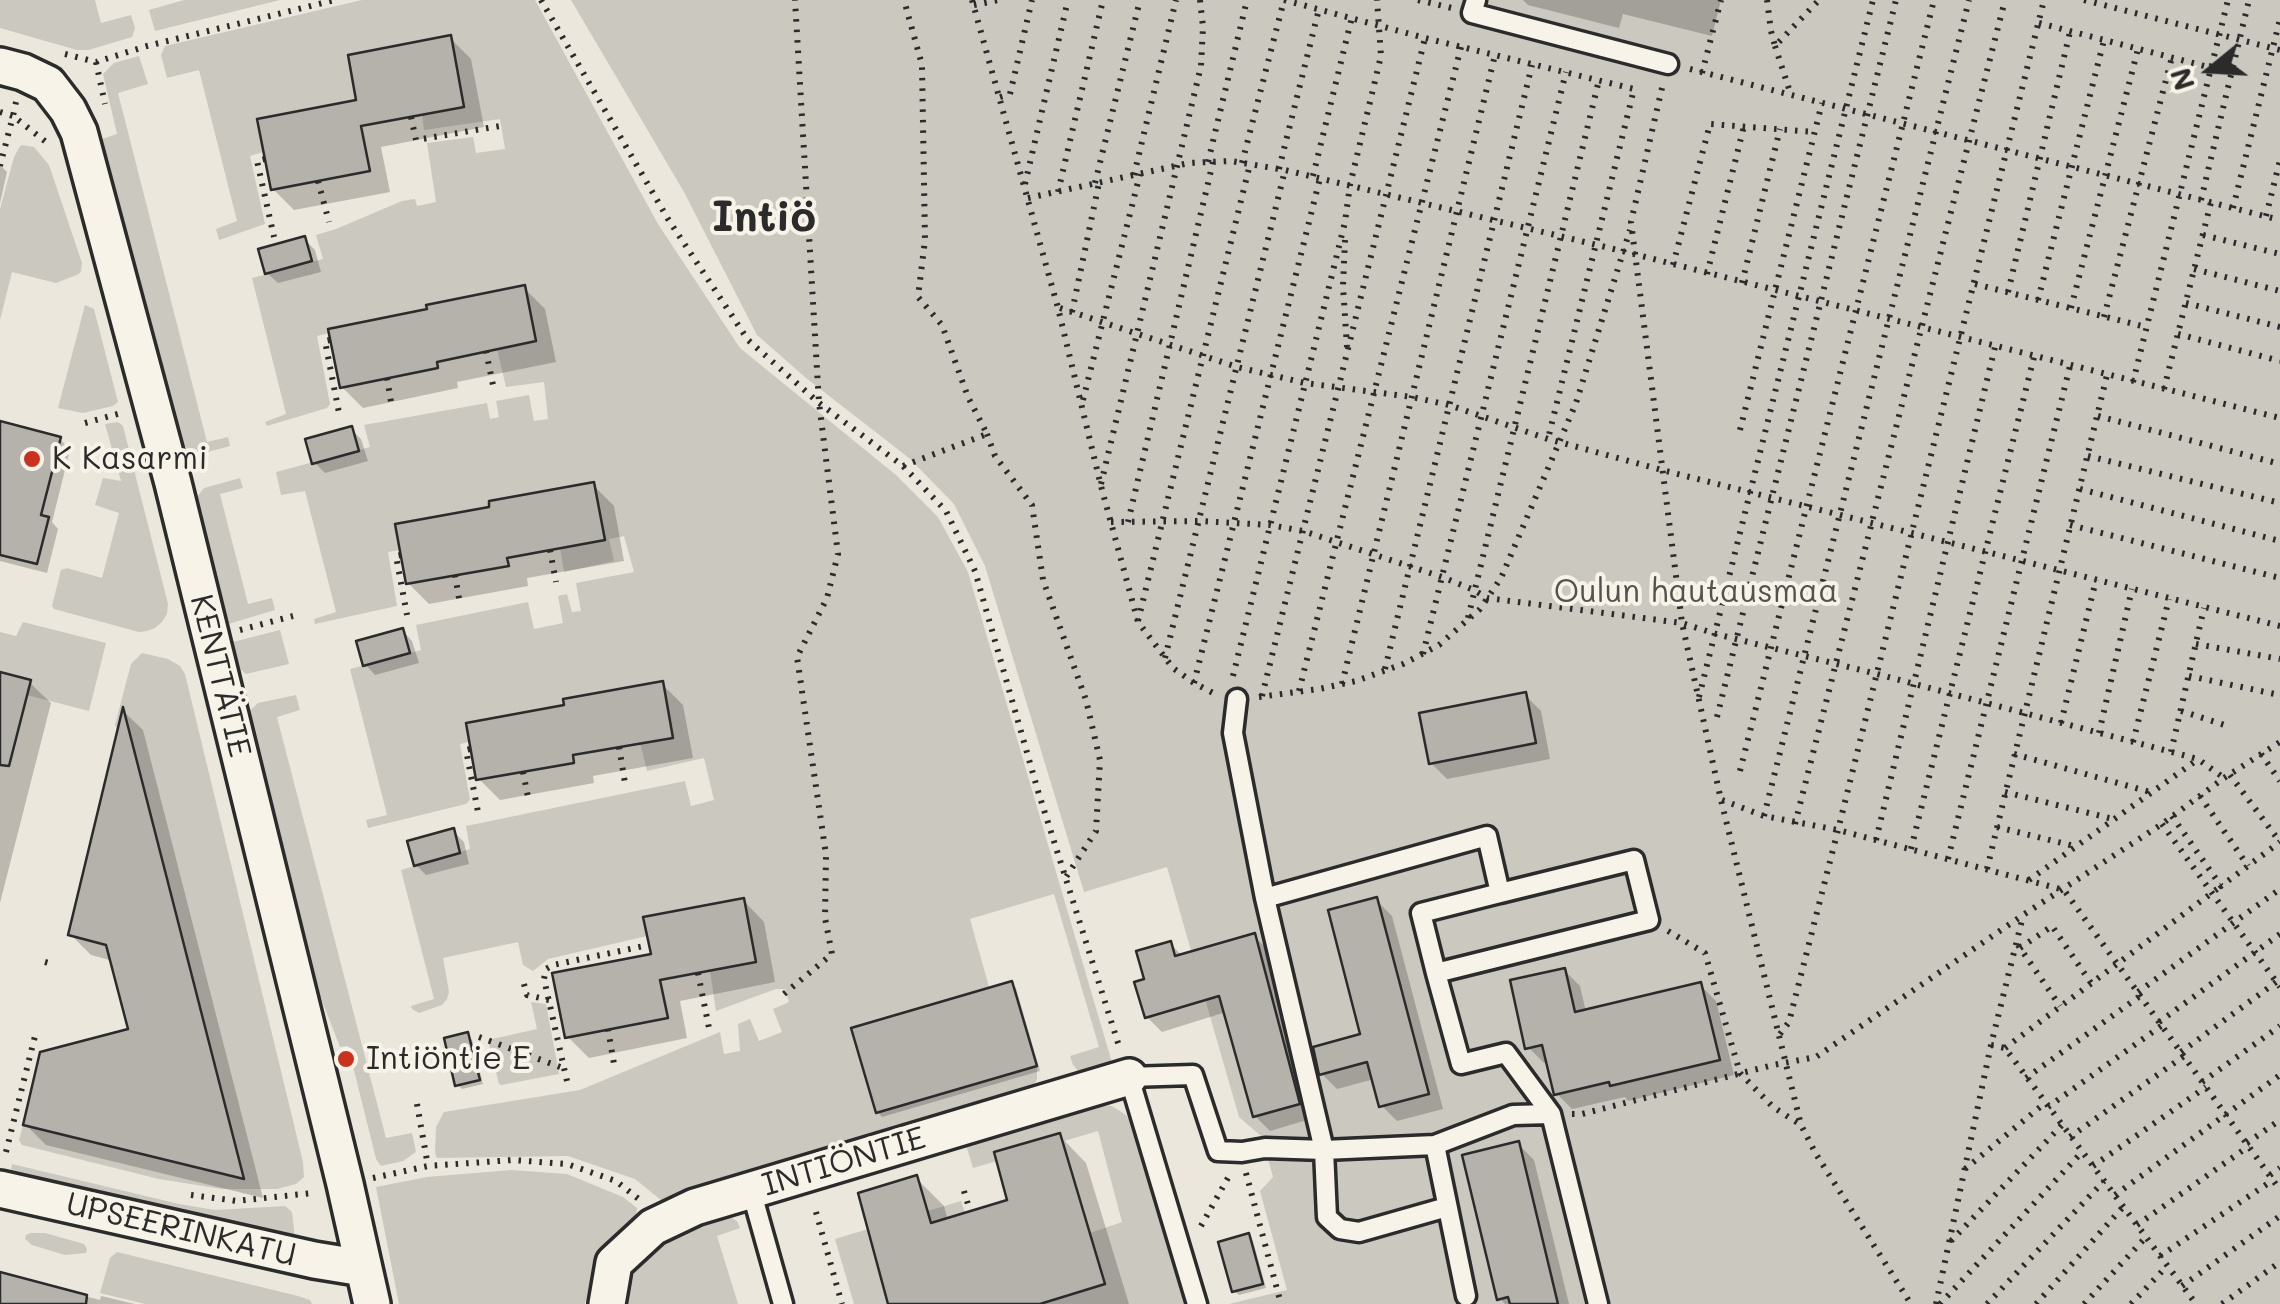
<!DOCTYPE html>
<html>
<head>
<meta charset="utf-8">
<style>
  body { margin:0 }
  #map { position:relative; width:2280px; height:1304px; overflow:hidden; background:#ebe7dd; font-family:Mali,sans-serif }
  canvas { display:block }
  .north { position:absolute; left:2160px; top:20px; width:100px; height:100px; -webkit-text-stroke:8px #f7f3e8; paint-order:stroke; rotate:252deg; font-size:28px; font-weight:700; line-height:40px; text-align:center; color:#2b2b2b }
  .north::after { content:''; display:block; margin:auto; width:35px; height:45px; background:#2b2b2b; clip-path:polygon(50% 0,100% 100%,50% 72%,0 100%) }
</style>
</head>
<body>
<div id="map">
<canvas width="2280" height="1304"></canvas>
<div class="north">N</div>
</div>
<script>
const context = document.querySelector('canvas').getContext('2d');
context.lineJoin = 'round';
function paint(path, color) { context.fillStyle = color; context.fill(path, 'evenodd'); }
const toPath = rows => new Path2D(rows.map(r => 'M' + r).join(''));
function stroke(path, color, width, dash) { context.strokeStyle = color; context.lineWidth = width; context.lineCap = dash ? 'butt' : 'round'; context.setLineDash(dash || []); context.stroke(path); }
function drawText(font, color, halo, rows, align = 'center') {
  context.font = font + ' Mali,sans-serif'; context.lineWidth = 8; context.setLineDash([]); context.textBaseline = 'middle'; context.strokeStyle = halo; context.fillStyle = color; for (const [text, x, y, turn = 0] of rows) {
    context.save(); context.translate(x, y); context.rotate((+turn || 0) * Math.PI / 180); context.textAlign = isNaN(turn) ? turn : align; if (halo) context.strokeText(text, 0, 0); context.fillText(text, 0, 0); context.restore();
  }
}
const green = toPath([
  [0,0,95,0,101,23,131,15,135,28,132,37,89,50,77,50,0,28],
  [184,0,280,0,155,31,149,10],
  [362,0,535,0,658,224,740,348,896,475,938,517,968,572,1113,1066,1082,1075,1073,1065,1070,1056,1099,1047,1054,894,970,919,989,987,851,1028,876,1113,1037,1066,1037,1079,1033,1087,1026,1094,667,1205,635,1179,568,1156,437,1158,435,1153,436,1127,444,1112,580,1090,720,1032,724,1054,740,1051,738,1024,750,1019,759,1041,782,1032,773,1009,789,1002,785,989,776,989,716,1011,710,971,743,898,644,917,647,936,548,959,533,971,523,965,518,942,443,958,449,992,447,999,442,1005,419,1013,412,1009,411,1006,434,999,401,870,470,849,466,826,685,781,691,806,714,800,704,758,647,771,640,743,673,737,662,681,564,698,564,705,466,723,469,742,460,744,470,800,466,804,368,828,366,820,387,815,350,669,421,650,416,625,528,602,534,629,563,623,558,596,567,594,572,612,581,611,576,583,634,572,624,536,609,539,614,561,564,572,560,548,605,540,594,483,489,501,489,507,396,523,400,550,388,552,397,606,315,624,314,619,336,612,305,491,281,495,276,472,370,447,364,425,487,403,490,419,499,417,496,401,529,395,534,421,548,419,544,382,506,387,497,349,426,306,427,309,328,329,329,333,317,336,330,404,327,408,267,426,265,422,286,414,252,278,323,259,316,235,336,229,402,201,415,199,417,206,436,202,427,143,473,137,476,153,505,149,500,119,424,130,422,115,450,36,349,55,356,100,257,119,263,152,250,156,265,224,219,240,216,229,237,221,199,70,167,78,161,55,165,46],
  [571,0,2280,0,2280,1304,1229,1304,1287,1290,1260,1191,1273,1177,1262,1137,1239,1117,1167,867,1084,892,985,566,954,504,909,458,806,378,757,335,684,192],
  [139,56,148,84,118,93,207,442,228,437,230,446,200,454,189,450,178,440,102,139,117,134,103,74,114,63],
  [23,145,34,147,49,165,82,263,81,271,79,274,56,283,12,272,0,320,0,209,14,157,20,146],
  [85,305,94,309,118,402,113,406,83,413,58,408],
  [118,422,123,426,168,604,167,614,162,622,155,628,147,631,139,632,54,609,52,606,61,570,67,568,102,578,119,513,95,505,103,478,121,481,105,424],
  [240,478,243,488,220,494,248,604,272,598,275,610,225,625,193,502,204,488],
  [23,622,106,643,89,711,27,695,31,680,0,672,0,632,16,636],
  [280,630,289,664,246,674,235,665,229,643],
  [142,653,168,659,180,666,185,674,303,1162,304,1177,296,1184,277,1189,222,1189,159,1179,22,1145,19,1140,23,1125,243,1178,123,709,117,729,115,725,131,664],
  [296,695,300,710,277,717,386,1138,412,1133,416,1152,403,1161,381,1166,376,1159,348,1046,340,1047,319,993,305,946,247,713,258,703],
  [531,1002,546,1004,559,1074,501,1085,499,1084,488,1040,537,1029],
  [1101,1105,1112,1106,1126,1115,1139,1137,1186,1304,1040,1304,1105,1284,1090,1233,1122,1222,1098,1131,1064,1141,1060,1132,994,1152,997,1161,973,1168,966,1145],
  [12,1164,179,1204,215,1210,285,1206,292,1212,295,1238,286,1240,13,1176,11,1170],
  [511,1170,567,1174,623,1197,637,1208,635,1223,604,1255,588,1292,585,1304,399,1304,376,1187,427,1177],
  [961,1201,965,1213,870,1242,888,1304,854,1304,835,1239],
  [728,1216,737,1221,740,1228,717,1236,738,1304,620,1304,636,1269,657,1246,699,1223],
  [30,1233,45,1233,84,1244,87,1249,86,1253,65,1255,32,1245,25,1239,26,1235],
  [117,1252,298,1296,310,1300,312,1304,145,1304,100,1293,110,1258]
]);
const shadow = toPath([
  [1523,0,1721,0,1712,36,1623,14,1619,28,1528,5],
  [450,38,471,59,484,127,381,147,390,192,294,210,273,189,359,102],
  [0,165,7,172,0,203],
  [304,239,315,250,321,272,278,283,267,273],
  [524,288,545,309,556,362,457,382,458,388,363,408,342,387],
  [0,424,60,439,70,450,52,522,58,529,47,573,0,561],
  [351,429,361,439,368,461,325,473,314,462],
  [593,485,614,506,624,561,527,578,528,586,429,604,408,583,492,509],
  [402,630,412,641,419,663,375,675,365,664],
  [0,675,30,683,51,703,0,903],
  [662,684,683,705,693,758,593,776,594,783,500,800,479,779,567,707],
  [1525,695,1541,711,1550,759,1447,779,1431,763],
  [124,712,143,730,263,1198,46,1145,25,1124,131,1030,113,961,91,955,70,934],
  [453,831,464,842,469,864,426,875,416,865],
  [743,900,764,922,775,982,680,1001,687,1038,589,1058,568,1037,654,956],
  [1376,900,1392,916,1443,1109,1397,1121,1382,1106,1374,1079,1337,1089,1322,1074,1363,1035],
  [1254,936,1269,951,1314,1118,1270,1131,1255,1116,1226,1012,1162,1032,1147,1017,1147,981,1170,943,1183,957],
  [1564,970,1580,986,1586,1012,1700,985,1716,1001,1734,1075,1628,1101,1625,1097,1572,1109,1556,1093,1549,1062,1544,1063,1528,1047],
  [1011,984,1016,988,1040,1071,882,1117,878,1112],
  [467,1035,472,1040,483,1084,462,1089,458,1085],
  [1059,1135,1086,1163,1129,1304,891,1304,916,1178,944,1206,948,1221,1010,1202],
  [1518,1144,1534,1160,1569,1304,1505,1304,1499,1298],
  [1249,1236,1253,1241,1266,1288,1239,1295,1234,1291],
  [0,1275,100,1300,101,1296,135,1304,0,1304]
]);
const building = toPath([
  [451,35,464,107,361,126,370,171,271,190,257,119,356,100,348,55,451,35],
  [305,236,312,261,265,274,258,249,305,236],
  [525,285,536,341,437,362,438,368,340,388,328,329,427,309,426,305,525,285],
  [0,421,61,437,41,515,49,517,37,564,0,555,0,421],
  [352,426,359,451,312,464,305,439,352,426],
  [594,482,605,540,507,558,509,566,406,584,395,524,489,507,489,501,594,482],
  [403,628,410,653,363,666,356,641,403,628],
  [0,672,31,680,9,766,0,765,0,672],
  [663,681,673,738,573,755,574,763,476,780,466,723,564,705,563,699,663,681],
  [1526,692,1536,743,1429,764,1419,713,1526,692],
  [123,707,244,1179,23,1125,40,1052,128,1029,106,945,68,935,123,707],
  [454,828,460,853,414,866,407,841,454,828],
  [1377,897,1429,1094,1379,1107,1367,1062,1319,1075,1313,1047,1360,1034,1328,910,1377,897],
  [744,898,756,962,660,980,668,1018,565,1038,552,973,651,954,643,917,744,898],
  [1255,933,1300,1104,1253,1117,1219,996,1145,1018,1134,982,1144,979,1136,951,1171,941,1175,956,1255,933],
  [1565,968,1575,1012,1701,982,1720,1060,1610,1086,1609,1082,1554,1095,1542,1045,1525,1049,1510,980,1565,968],
  [1012,981,1037,1066,876,1113,851,1028,1012,981],
  [468,1032,480,1080,455,1086,444,1038,468,1032],
  [1060,1133,1105,1284,1040,1304,888,1304,858,1193,917,1175,931,1223,1007,1200,994,1152,1060,1133],
  [1519,1141,1558,1304,1510,1304,1508,1297,1497,1300,1462,1155,1519,1141],
  [1249,1233,1263,1284,1232,1292,1218,1242,1249,1233],
  [0,1272,87,1295,86,1304,0,1304,0,1272]
]);
const path = toPath([
  [541,0,668,219,748,340,819,403,903,466,946,511,975,571,1038,791,1119,1046],
  [972,0,1058,308,1101,486,1138,622,1173,668,1194,683,1217,695],
  [1284,0,1425,38,1634,89,1548,439],
  [1418,0,1452,8],
  [1767,0,1771,31,1775,46,1819,0],
  [2084,0,2280,50],
  [974,5,999,0],
  [2039,23,2212,68],
  [1775,46,1791,95],
  [65,54,96,62,147,46,335,0],
  [96,62,105,104],
  [1690,69,2280,220],
  [1702,73,1721,0],
  [1662,88,1631,222,1682,623,1721,800,1801,1125],
  [1000,97,1010,94,1032,0],
  [16,102,13,116,46,142],
  [0,112,13,116,0,166],
  [411,117,416,140,500,126],
  [265,159,257,161,274,237],
  [1208,162,1247,0],
  [1242,163,1284,0],
  [1279,169,1319,9],
  [1134,175,1176,0],
  [1313,176,1352,17],
  [318,181,329,222],
  [1095,183,1140,0],
  [1025,184,1068,0],
  [1058,192,1103,0],
  [1028,198,1189,163,1231,161,1285,170,1622,251,2280,418],
  [2201,200,2249,0],
  [2233,208,2280,19],
  [2266,216,2280,160],
  [2203,235,2280,254],
  [1345,240,1343,286,1347,347],
  [1673,265,1710,124,1815,132],
  [2194,269,2280,291],
  [1707,274,1744,126],
  [1742,283,1780,129],
  [1975,284,2146,327],
  [2008,292,2070,32],
  [2038,300,2104,40],
  [2186,303,2280,327],
  [1060,308,1237,367,1305,383,1412,397,1449,405,1548,439,1662,470,2280,626],
  [2071,308,2138,49],
  [1072,312,1099,183],
  [2104,317,2172,57],
  [2178,334,2280,361],
  [330,340,325,341,340,418],
  [486,351,494,390],
  [387,378,392,408],
  [2133,382,2228,0],
  [2164,389,2211,202],
  [1083,400,1140,174],
  [2098,416,2280,464],
  [85,423,121,413],
  [1740,430,1822,103],
  [987,434,995,456,1032,505,1043,580,1086,700,1100,760,1096,831,1066,877],
  [2088,456,2280,503],
  [903,466,987,434,968,397,942,325,918,297,925,240,922,65,904,0],
  [1101,484,1201,66,1203,27,1200,0],
  [2080,489,2280,541],
  [1111,522,1199,521,1270,525,1303,531,1442,577,1474,590,1487,598,1682,623,1716,634,1877,674,2198,759,2224,778],
  [1128,522,1213,162],
  [2070,525,2280,578],
  [550,550,556,582],
  [401,555,396,556,407,615],
  [455,575,460,604],
  [1468,618,1599,80],
  [1138,621,1250,164],
  [240,630,293,616],
  [2196,644,2280,659],
  [1423,654,1566,72],
  [1165,658,1285,170],
  [1385,669,1532,65],
  [1233,676,1345,222,1350,185,1381,56,1377,0],
  [2189,676,2275,694],
  [1194,683,1320,178],
  [1342,684,1495,55],
  [1299,691,1461,47],
  [1262,696,1425,38],
  [1259,697,1319,689,1356,681,1403,664,1439,645,1480,609,1501,578,1576,403,1630,230],
  [1699,697,1873,0],
  [2181,711,2231,727],
  [1717,717,1896,0],
  [2061,723,2096,580],
  [2099,733,2132,589],
  [2133,742,2169,599],
  [619,747,625,783],
  [470,749,466,750,478,812],
  [2171,752,2204,608],
  [2014,754,2150,792],
  [2261,754,2280,781],
  [1740,771,1934,0],
  [523,772,529,802],
  [2230,775,2280,842],
  [2005,792,2113,819],
  [2200,796,2248,866],
  [1722,800,1764,816,1838,830,2064,890,2280,1190],
  [1764,816,1969,0],
  [2172,816,2221,886,2280,842],
  [1795,824,2005,0],
  [2162,824,2280,987],
  [1997,827,2074,846],
  [1876,840,1995,347],
  [1911,849,2034,357],
  [1948,859,2070,366],
  [1987,869,2107,375],
  [2029,880,2197,760],
  [1668,931,1705,953,1740,1073,1773,1107,1801,1125,1816,1154,1911,1304],
  [2018,945,2060,1006],
  [2020,948,2052,926,2091,983],
  [45,962,52,964],
  [698,973,709,1028],
  [524,984,527,995,549,1000],
  [2138,992,2280,889],
  [784,994,832,954,825,918,826,855,797,657,827,598,838,554,819,403,795,0],
  [2159,1022,2280,934],
  [608,1029,614,1064],
  [1780,1034,1789,1022,1838,830,2044,0],
  [479,1037,563,1068],
  [1991,1045,2005,1048,2196,1304],
  [2005,1048,2221,886],
  [2181,1052,2279,980],
  [2026,1078,2140,996],
  [567,1081,544,979,546,969,553,965,644,946],
  [2202,1082,2280,1026],
  [417,1104,428,1166],
  [2048,1107,2161,1026],
  [1572,1114,1582,1114,1773,1065,1816,1057,2023,915,2162,824,2224,778,2280,742],
  [2070,1137,2184,1056],
  [2247,1143,2280,1120],
  [6,1152,36,1032],
  [2093,1166,2206,1087],
  [1965,1169,2045,1103],
  [1246,1173,1281,1304],
  [2270,1175,2280,1168],
  [373,1178,428,1166,513,1160,567,1164,616,1181,640,1200],
  [964,1191,970,1211],
  [191,1195,237,1201,312,1193],
  [2115,1195,2280,1075],
  [816,1212,842,1304],
  [2137,1225,2249,1146],
  [1201,1226,1229,1176],
  [1951,1241,2062,1125],
  [2160,1256,2273,1180],
  [2182,1286,2280,1216],
  [1936,1304,1991,1045,2023,916],
  [1940,1304,2082,1152],
  [1987,1304,2104,1181],
  [2036,1304,2123,1207],
  [2084,1304,2146,1237],
  [2131,1304,2167,1266],
  [2222,1304,2280,1262]
]);
const service = toPath([
  [1476,0,1472,13,1668,64],
  [1237,699,1233,733,1265,898,1324,1150,1327,1217,1340,1229,1359,1232,1447,1207],
  [1265,898,1487,836,1500,893,1634,860,1649,920,1436,973,1461,1064,1506,1053,1551,1114],
  [1436,973,1421,913,1500,893],
  [1435,1145,1466,1296],
  [751,1190,783,1304],
  [1197,1304,1129,1077,1193,1075,1218,1151,1242,1152,1265,1148,1324,1150,1435,1145,1513,1115,1551,1114,1598,1304]
]);
const minor = toPath([
  [0,66,23,72,48,84,68,110,79,132,173,483,345,1184,372,1304],
  [0,1189,314,1260,363,1268],
  [607,1304,614,1263,653,1227,695,1207,1129,1077]
]);
const markers = [
  [32,459,10,"#c8321e"],
  [346,1059,10,"#c8321e"]
];
const poiNames = [
  ["K Kasarmi",52,459],
  ["Intiöntie E",366,1059]
];
const parkNames = [
  ["Oulun hautausmaa",1696,592]
];
const streetNames = [
  ["KENTTÄTIE",220,676,76],
  ["INTIÖNTIE",844,1162,-17],
  ["UPSEERINKATU",181,1230,13]
];
const districtNames = [
  ["Intiö",764,218]
];
paint(green, '#cbc8bf');
paint(shadow, '#0003');
paint(building, '#b5b2ab');
stroke(building, '#2b2b2b', 2.5);
stroke(service, '#2b2b2b', 25);
stroke(minor, '#2b2b2b', 42);
stroke(path, '#2b2b2b', 6, [2.5, 8]);
stroke(service, '#f7f3e8', 18);
stroke(minor, '#f7f3e8', 35);
for (const [x, y, r, color] of markers) { const dot = new Path2D(); dot.arc(x, y, r, 0, 2 * Math.PI); context.fillStyle = color; context.fill(dot); stroke(dot, '#f7f3e8', 4); }
drawText('32px', '#2b2b2b', '#f7f3e8', poiNames, 'left');
drawText('32px', '#535250', '#f7f3e8', parkNames);
drawText('32px', '#2b2b2b', '#f7f3e8', streetNames);
drawText('bold 42px', '#2b2b2b', '#f7f3e8', districtNames);
</script>
</body>
</html>
